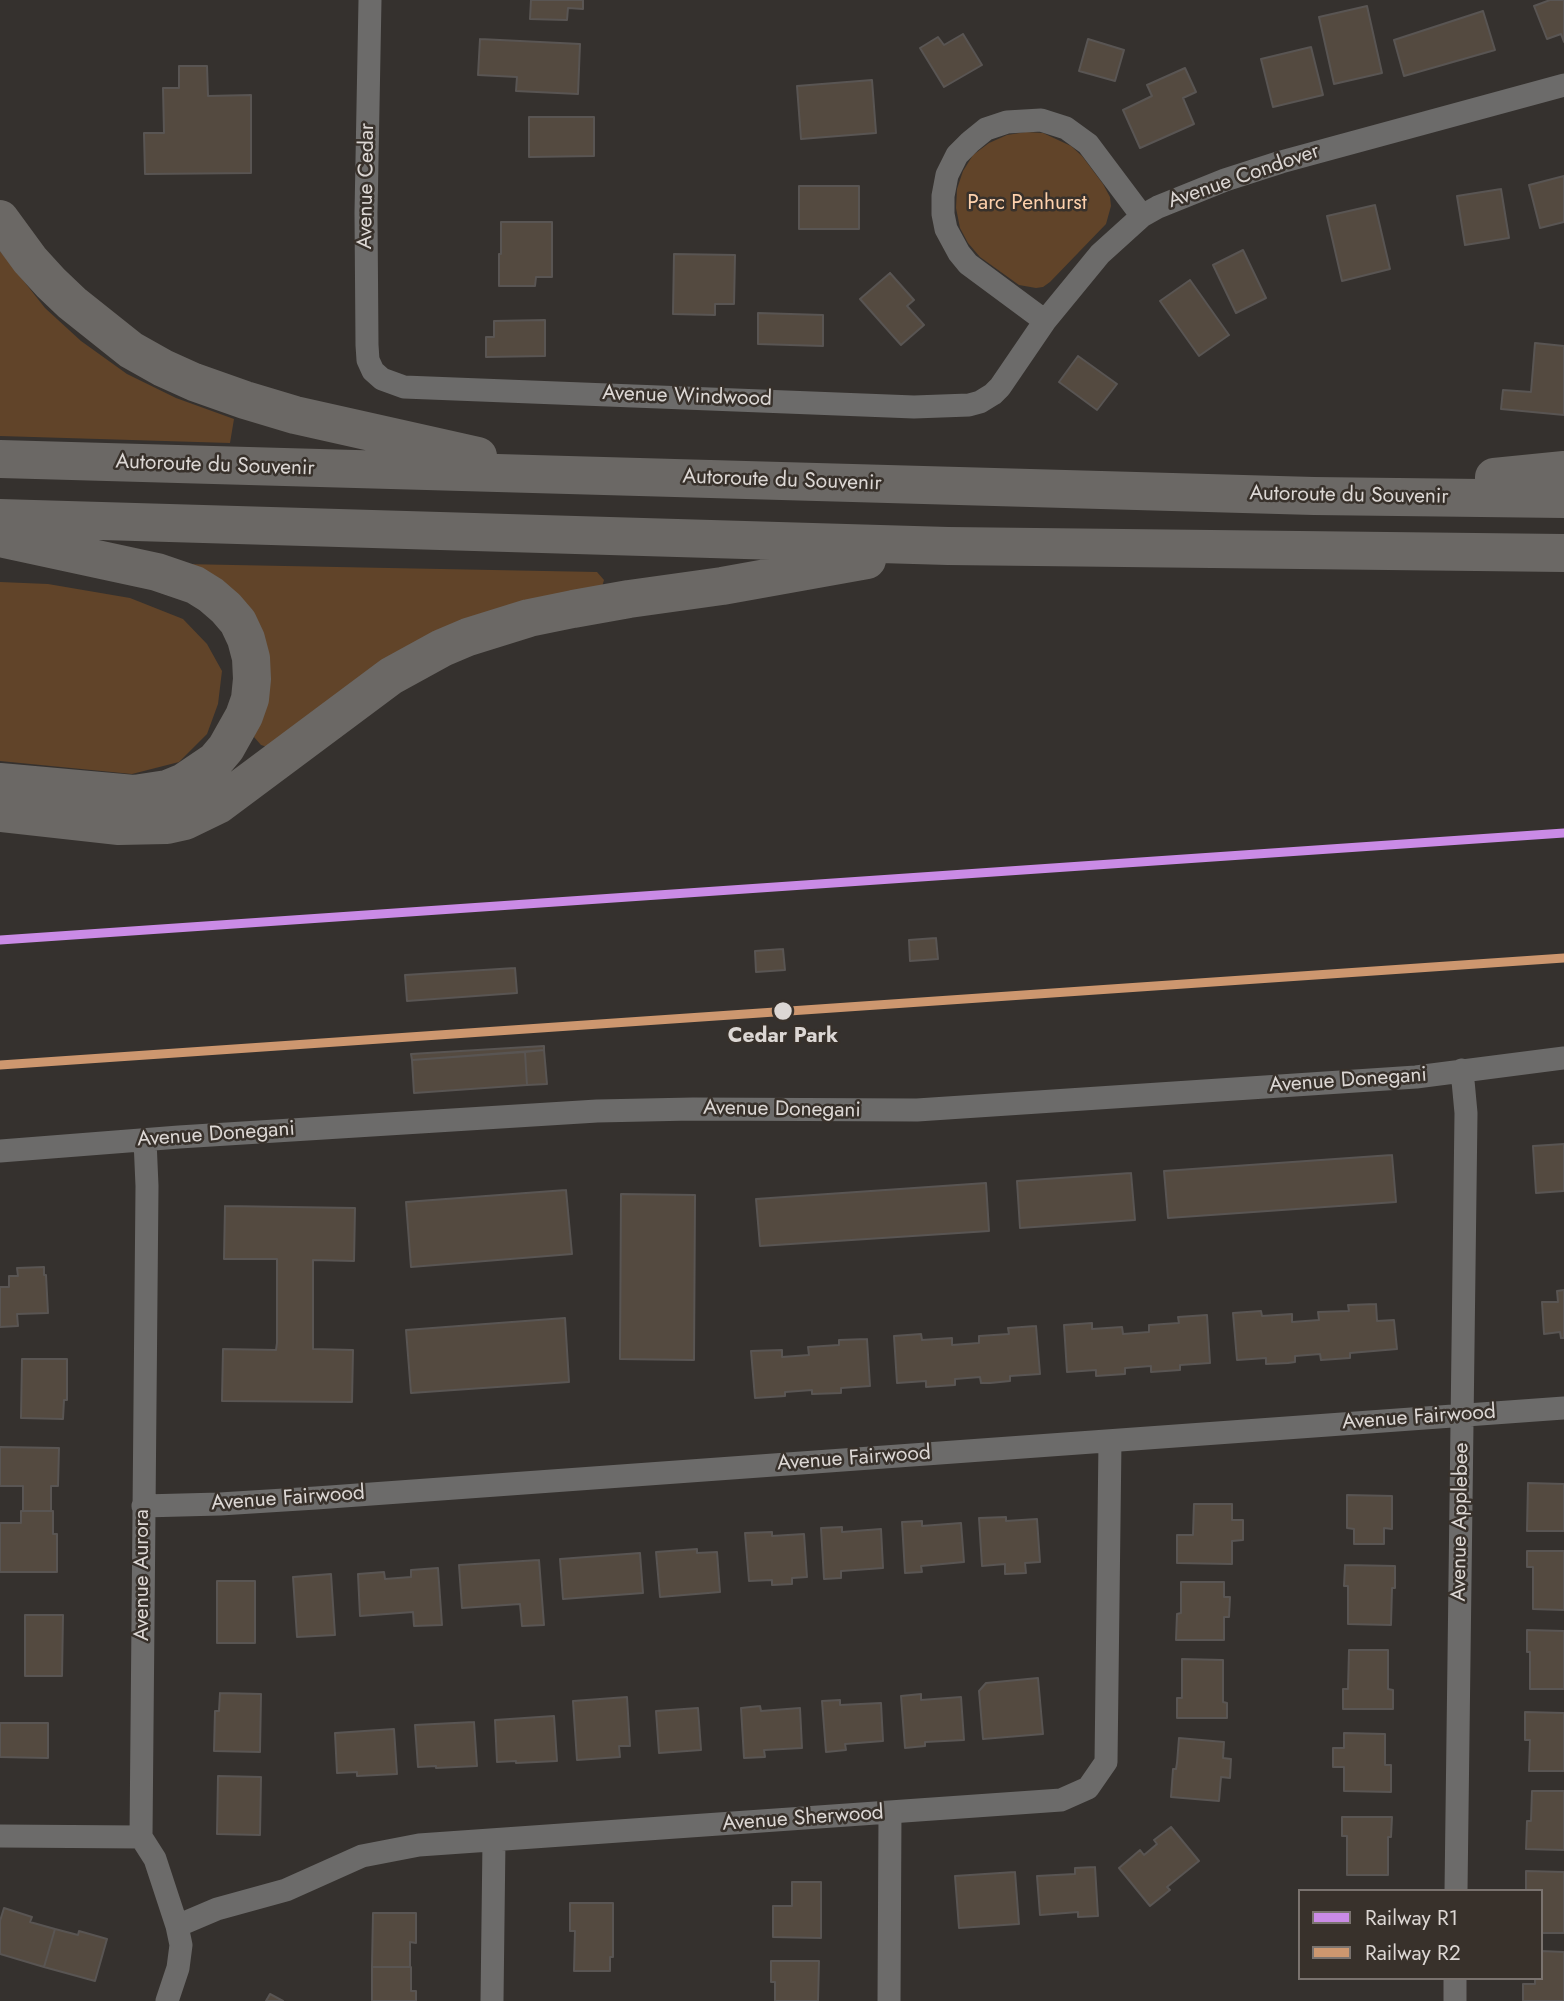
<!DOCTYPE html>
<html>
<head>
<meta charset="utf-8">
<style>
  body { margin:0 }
  #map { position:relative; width:1564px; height:2001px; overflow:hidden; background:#35312e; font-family:Jost,sans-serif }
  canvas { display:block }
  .legend { position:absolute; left:1298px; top:1889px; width:245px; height:91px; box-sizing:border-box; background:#38312b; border:2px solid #7a736f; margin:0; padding:9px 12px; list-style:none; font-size:21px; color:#dcd7d4 }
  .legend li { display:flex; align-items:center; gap:14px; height:35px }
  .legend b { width:35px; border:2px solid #7a736f }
</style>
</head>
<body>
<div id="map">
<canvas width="1564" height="2001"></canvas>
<ul class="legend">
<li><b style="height:9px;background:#ca8be6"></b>Railway R1</li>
<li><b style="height:9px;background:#cd976f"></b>Railway R2</li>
</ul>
</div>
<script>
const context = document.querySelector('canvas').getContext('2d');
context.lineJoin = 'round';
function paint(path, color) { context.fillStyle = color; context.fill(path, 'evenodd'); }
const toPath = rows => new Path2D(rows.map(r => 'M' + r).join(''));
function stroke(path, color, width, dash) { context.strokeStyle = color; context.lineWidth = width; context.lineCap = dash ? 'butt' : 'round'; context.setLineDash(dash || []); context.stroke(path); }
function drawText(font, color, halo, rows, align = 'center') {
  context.font = font + ' Jost,sans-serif'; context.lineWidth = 5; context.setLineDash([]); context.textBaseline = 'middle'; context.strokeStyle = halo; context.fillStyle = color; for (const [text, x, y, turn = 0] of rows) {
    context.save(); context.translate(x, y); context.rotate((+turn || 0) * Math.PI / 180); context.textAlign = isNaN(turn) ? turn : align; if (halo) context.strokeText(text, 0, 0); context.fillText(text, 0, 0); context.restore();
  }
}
const green = toPath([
  [1026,132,1043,133,1071,146,1082,156,1103,184,1110,197,1111,206,1106,224,1050,282,1043,287,1036,288,1019,285,980,257,968,243,960,228,956,208,957,189,963,171,973,155,989,143,1007,135],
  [0,251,45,308,81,341,127,374,176,398,234,419,230,443,0,436],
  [182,564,597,572,604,580,601,590,267,747,261,745,254,737,267,687],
  [0,582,48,584,130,598,183,619,207,644,222,671,218,704,207,734,179,762,132,774,0,761]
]);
const building = toPath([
  [531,0,583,0,583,9,568,8,567,20,530,19,531,0],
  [1550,0,1564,0,1564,42,1561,34,1547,39,1534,6,1550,0],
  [1367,6,1382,73,1334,84,1319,17,1367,6],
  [1483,11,1495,50,1404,76,1394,40,1483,11],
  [963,34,982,65,944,87,920,48,938,37,944,45,963,34],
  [480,39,580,44,578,94,516,91,517,77,478,75,480,39],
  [1088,39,1124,50,1115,81,1079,71,1088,39],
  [1311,47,1323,95,1273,107,1261,59,1311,47],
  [179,66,207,66,208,96,251,95,251,173,145,174,144,133,164,133,163,88,179,88,179,66],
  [1185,68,1196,92,1183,98,1194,124,1140,148,1123,110,1152,96,1147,85,1185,68],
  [872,80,876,133,801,139,797,86,872,80],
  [529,117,594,117,594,156,529,157,529,117],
  [1564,176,1564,222,1540,228,1529,185,1564,176],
  [799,186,859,186,859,229,799,229,799,186],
  [1501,189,1509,238,1465,245,1457,196,1501,189],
  [1375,205,1390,269,1342,281,1327,216,1375,205],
  [501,222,552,222,552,277,536,277,535,286,499,286,499,254,501,254,501,222],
  [1243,250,1266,298,1236,313,1213,265,1243,250],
  [674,254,735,255,734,304,715,304,715,315,673,314,674,254],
  [890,273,914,300,907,306,924,325,901,345,860,299,890,273],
  [1190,280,1229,335,1199,356,1160,301,1190,280],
  [758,313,823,315,823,346,758,344,758,313],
  [545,320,545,356,486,357,486,337,494,337,494,321,545,320],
  [1535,343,1564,346,1564,415,1501,409,1503,390,1531,392,1535,343],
  [1078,356,1117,384,1097,410,1059,382,1078,356],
  [936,938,938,959,910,961,909,940,936,938],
  [783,949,785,970,756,972,755,951,783,949],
  [515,968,517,993,407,1001,405,975,515,968],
  [544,1046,544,1050,412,1060,411,1054,544,1046],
  [544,1050,547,1084,527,1085,525,1052,544,1050],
  [525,1052,527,1085,414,1093,412,1060,525,1052],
  [1564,1144,1564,1191,1536,1193,1533,1146,1564,1144],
  [1392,1155,1396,1202,1168,1218,1164,1171,1392,1155],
  [1131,1173,1135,1220,1020,1228,1017,1181,1131,1173],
  [986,1183,989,1231,760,1246,756,1199,986,1183],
  [566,1190,572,1254,411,1267,406,1202,566,1190],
  [621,1194,695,1195,694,1360,620,1359,621,1194],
  [225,1206,355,1208,354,1261,313,1260,313,1349,353,1350,352,1402,222,1401,223,1349,276,1350,277,1343,277,1259,224,1259,225,1206],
  [44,1267,44,1275,46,1275,48,1313,17,1314,18,1326,0,1327,0,1287,9,1287,9,1276,18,1276,17,1268,44,1267],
  [1564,1290,1564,1338,1561,1338,1560,1332,1544,1334,1542,1302,1558,1302,1557,1291,1564,1290],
  [1376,1304,1377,1321,1394,1320,1397,1349,1350,1353,1350,1358,1321,1360,1320,1354,1295,1356,1295,1362,1288,1363,1266,1364,1266,1358,1237,1360,1233,1313,1261,1311,1262,1316,1292,1314,1292,1322,1319,1320,1318,1312,1349,1311,1348,1305,1376,1304],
  [1207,1315,1210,1363,1180,1365,1180,1370,1151,1372,1151,1366,1125,1368,1125,1374,1096,1376,1096,1370,1067,1372,1064,1325,1092,1323,1092,1329,1122,1327,1123,1334,1149,1332,1149,1325,1179,1323,1178,1317,1207,1315],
  [565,1318,569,1382,411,1393,406,1330,565,1318],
  [1036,1326,1040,1374,1010,1376,1010,1381,990,1383,981,1383,980,1377,955,1379,955,1385,926,1387,926,1381,897,1383,894,1336,921,1334,922,1340,952,1338,952,1345,979,1343,979,1336,1009,1334,1008,1328,1036,1326],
  [867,1339,870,1386,841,1388,841,1393,812,1394,812,1390,785,1392,785,1396,755,1398,751,1351,782,1350,782,1357,809,1355,808,1347,839,1345,839,1340,867,1339],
  [22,1359,67,1359,67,1400,64,1400,63,1419,21,1418,22,1359],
  [0,1447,59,1448,58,1486,51,1486,51,1511,23,1511,23,1486,0,1486,0,1447],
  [1528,1483,1564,1484,1564,1531,1527,1531,1528,1483],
  [1347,1495,1392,1496,1392,1529,1384,1528,1384,1544,1354,1544,1354,1529,1347,1528,1347,1495],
  [1194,1504,1232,1504,1232,1520,1243,1520,1243,1540,1232,1541,1232,1564,1177,1563,1177,1535,1193,1535,1194,1504],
  [21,1511,53,1511,53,1534,57,1534,57,1572,0,1572,0,1523,21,1523,21,1511],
  [1006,1517,1006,1521,1037,1519,1040,1562,1025,1563,1026,1573,1005,1574,1005,1564,982,1566,979,1518,1006,1517],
  [922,1521,922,1526,961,1523,964,1562,921,1566,922,1572,905,1573,902,1522,922,1521],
  [842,1527,842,1532,881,1529,883,1568,841,1571,841,1578,824,1579,821,1528,842,1527],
  [772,1532,772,1536,804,1534,807,1577,792,1578,792,1584,772,1585,772,1580,749,1581,745,1533,772,1532],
  [697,1549,697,1553,717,1552,720,1592,660,1597,656,1552,697,1549],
  [1527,1551,1564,1551,1564,1610,1533,1609,1533,1567,1527,1567,1527,1551],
  [640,1553,643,1593,563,1599,560,1559,640,1553],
  [539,1560,544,1625,522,1626,520,1604,462,1608,459,1565,539,1560],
  [1345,1565,1395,1566,1395,1588,1392,1588,1391,1625,1348,1624,1348,1586,1344,1586,1345,1565],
  [438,1568,442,1625,414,1626,413,1612,360,1616,358,1574,384,1572,385,1579,411,1577,411,1570,438,1568],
  [331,1574,335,1635,297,1637,293,1577,331,1574],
  [217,1581,255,1581,255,1643,217,1643,217,1581],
  [1181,1582,1224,1582,1224,1597,1230,1597,1229,1617,1224,1617,1224,1640,1176,1640,1177,1614,1181,1613,1181,1582],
  [25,1615,63,1615,62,1676,25,1676,25,1615],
  [1527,1630,1564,1631,1564,1689,1530,1689,1530,1652,1527,1652,1527,1630],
  [1349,1650,1388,1650,1388,1689,1393,1690,1393,1709,1343,1709,1343,1689,1348,1689,1349,1650],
  [1182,1659,1223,1660,1223,1702,1227,1703,1227,1718,1177,1718,1177,1698,1182,1698,1182,1659],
  [1038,1678,1043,1734,983,1739,979,1691,986,1683,1038,1678],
  [220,1693,261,1694,260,1752,214,1751,215,1711,219,1711,220,1693],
  [921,1694,921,1700,961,1697,964,1740,925,1742,925,1746,905,1748,901,1696,921,1694],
  [627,1697,630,1746,619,1746,620,1757,577,1760,573,1701,627,1697],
  [840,1700,840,1705,881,1703,883,1741,845,1744,846,1750,826,1752,822,1701,840,1700],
  [760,1706,761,1711,800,1708,802,1748,764,1750,765,1757,744,1758,741,1708,760,1706],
  [698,1708,701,1750,659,1753,656,1711,698,1708],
  [1525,1712,1564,1713,1564,1771,1529,1771,1530,1740,1525,1740,1525,1712],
  [554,1716,557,1761,516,1763,516,1761,497,1762,495,1720,554,1716],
  [474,1722,477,1766,436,1768,436,1766,418,1767,415,1725,474,1722],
  [0,1723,48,1723,48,1758,0,1757,0,1723],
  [394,1729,397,1774,357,1776,357,1772,337,1773,335,1733,394,1729],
  [1344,1733,1385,1734,1385,1765,1391,1765,1391,1792,1344,1791,1344,1767,1333,1767,1333,1748,1344,1748,1344,1733],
  [1179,1738,1224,1742,1223,1758,1231,1759,1230,1778,1221,1777,1219,1801,1171,1797,1173,1769,1176,1769,1177,1763,1179,1738],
  [218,1776,261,1777,260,1835,217,1834,218,1776],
  [1532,1791,1564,1791,1564,1850,1526,1849,1527,1821,1531,1821,1532,1791],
  [1342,1817,1392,1817,1391,1837,1388,1837,1388,1875,1347,1875,1347,1836,1342,1836,1342,1817],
  [1171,1827,1199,1861,1167,1887,1170,1890,1150,1906,1119,1868,1140,1850,1144,1855,1150,1850,1157,1844,1154,1840,1171,1827],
  [1095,1867,1098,1916,1078,1917,1078,1912,1040,1915,1037,1876,1075,1874,1075,1868,1095,1867],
  [1526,1871,1564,1872,1564,1933,1541,1933,1541,1891,1526,1891,1526,1871],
  [1015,1872,1019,1924,959,1928,955,1876,1015,1872],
  [792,1882,821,1882,821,1938,773,1937,773,1906,792,1906,792,1882],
  [570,1903,613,1903,613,1957,610,1957,610,1971,574,1971,575,1931,570,1931,570,1903],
  [4,1908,32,1917,30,1922,55,1929,44,1967,0,1954,0,1921,4,1908],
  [373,1913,416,1913,416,1943,410,1942,410,1967,372,1967,373,1913],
  [55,1929,78,1935,79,1931,107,1939,95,1981,44,1967,55,1929],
  [1541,1951,1564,1952,1564,2001,1523,2001,1523,1984,1535,1984,1535,1978,1541,1978,1541,1951],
  [771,1961,819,1961,818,2001,775,2001,775,1982,771,1982,771,1961],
  [372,1967,411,1967,411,1991,416,1991,416,2001,372,2001,372,1967],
  [270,1994,283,2001,266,2001,270,1994]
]);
const street = toPath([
  [370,0,366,213,367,345,368,360,373,371,382,379,404,387,914,407,969,405,980,402,993,394,1000,387,1045,321,1100,254,1142,216,1158,207,1225,180,1281,162,1564,85],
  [1045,321,968,264,959,253,946,229,943,214,943,196,947,175,957,155,970,142,986,129,1007,122,1041,120,1066,128,1088,144,1142,216],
  [145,1140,147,1186,141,1837,155,1859,177,1926,181,1945,178,1968,167,2001],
  [0,1151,179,1137,597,1111,693,1109,917,1110,1416,1077,1564,1058],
  [143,1506,220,1504,316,1498,1564,1408],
  [0,1836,141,1837],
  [1456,1891,1466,1113,1462,1070],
  [177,1926,217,1909,286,1890,362,1856,419,1845,1061,1800,1088,1788,1106,1762,1110,1441],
  [492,2001,494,1840],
  [889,2001,890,1813],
  [1455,2001,1455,1978]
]);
const highway = toPath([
  [0,219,30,260,51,283,72,303,131,350,163,368,194,382,245,400,295,415,478,456],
  [0,459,1314,496,1564,499],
  [1494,477,1564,470],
  [0,518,948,546,1564,553],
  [0,538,157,572,195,585,211,595,226,608,238,622,246,639,251,658,252,679,250,699,244,716,226,748,215,761,184,782,167,789,134,794,0,782],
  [0,813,119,826,167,825,185,821,218,805,391,676,442,648,468,637,529,618,573,609,629,599,722,586,867,560]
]);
const rail1 = toPath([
  [0,940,1564,833]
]);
const rail2 = toPath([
  [0,1065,1564,958]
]);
const markers = [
  [783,1011,10,"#dcd7d4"]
];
const streetNames = [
  ["Avenue Condover",1244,177,-19],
  ["Avenue Cedar",367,186,-89],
  ["Avenue Windwood",687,397,2],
  ["Autoroute du Souvenir",215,466,2],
  ["Autoroute du Souvenir",782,481,2],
  ["Autoroute du Souvenir",1349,496,1],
  ["Avenue Donegani",1348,1081,-4],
  ["Avenue Donegani",782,1110,1],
  ["Avenue Donegani",216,1135,-4],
  ["Avenue Fairwood",1419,1418,-4],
  ["Avenue Fairwood",854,1459,-4],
  ["Avenue Fairwood",288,1499,-4],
  ["Avenue Applebee",1461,1522,-89],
  ["Avenue Aurora",143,1575,-90],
  ["Avenue Sherwood",803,1819,-4]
];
const parkNames = [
  ["Parc Penhurst",1027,204]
];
const stopNames = [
  ["Cedar Park",783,1037]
];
paint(green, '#614429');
paint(building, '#544a40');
stroke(building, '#595553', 2);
stroke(street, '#6c6b6a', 23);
stroke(highway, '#6b6865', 38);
stroke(rail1, '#ca8be6', 9);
stroke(rail2, '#cd976f', 9);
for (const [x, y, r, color] of markers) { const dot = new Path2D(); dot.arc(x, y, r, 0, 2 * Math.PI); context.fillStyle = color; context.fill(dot); stroke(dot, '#38312b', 2.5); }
drawText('21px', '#dcd7d4', '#38312b', streetNames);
drawText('21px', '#fed1ac', '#38312b', parkNames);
drawText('bold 21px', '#dcd7d4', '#38312b', stopNames);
</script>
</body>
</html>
